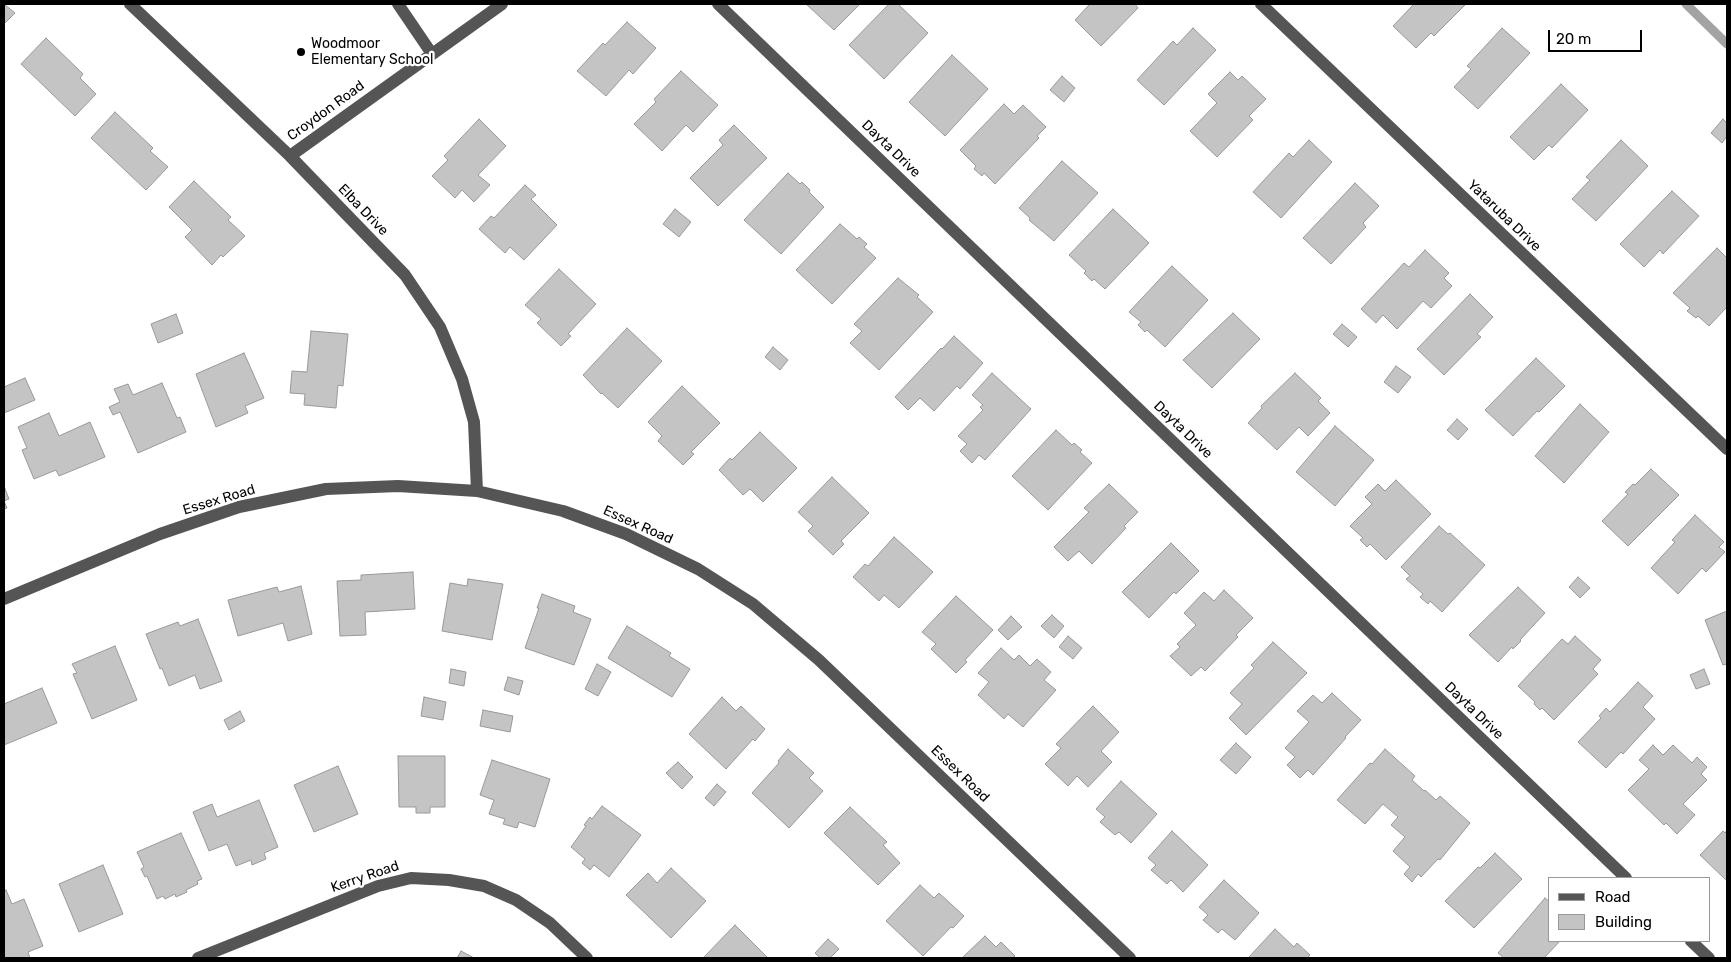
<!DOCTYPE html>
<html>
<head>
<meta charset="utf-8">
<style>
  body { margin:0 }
  #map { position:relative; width:1731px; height:962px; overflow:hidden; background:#fff; font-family:Rubik,sans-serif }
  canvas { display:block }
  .frame { position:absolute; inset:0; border:5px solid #000; pointer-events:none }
  .legend { position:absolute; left:1548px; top:877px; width:162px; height:65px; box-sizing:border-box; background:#fff; border:1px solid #999; margin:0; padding:6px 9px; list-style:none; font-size:15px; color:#000 }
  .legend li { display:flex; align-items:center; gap:10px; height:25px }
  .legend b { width:25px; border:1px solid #999 }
  .scale { position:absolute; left:1548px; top:30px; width:94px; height:22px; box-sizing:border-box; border:2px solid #000; border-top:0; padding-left:6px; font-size:15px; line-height:18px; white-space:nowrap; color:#000; -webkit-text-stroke:4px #fff; paint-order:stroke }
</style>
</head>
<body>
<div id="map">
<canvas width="1731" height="962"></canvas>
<div class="frame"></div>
<ul class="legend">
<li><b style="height:6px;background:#555"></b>Road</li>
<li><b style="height:14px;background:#c4c4c4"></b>Building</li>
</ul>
<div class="scale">20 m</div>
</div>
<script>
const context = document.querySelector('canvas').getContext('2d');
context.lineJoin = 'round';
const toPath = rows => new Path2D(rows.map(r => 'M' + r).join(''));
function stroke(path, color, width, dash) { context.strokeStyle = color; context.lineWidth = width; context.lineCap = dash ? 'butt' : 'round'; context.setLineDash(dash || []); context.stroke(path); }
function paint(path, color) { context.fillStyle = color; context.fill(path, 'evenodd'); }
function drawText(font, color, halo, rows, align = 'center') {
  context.font = font + ' Rubik,sans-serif'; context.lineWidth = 4.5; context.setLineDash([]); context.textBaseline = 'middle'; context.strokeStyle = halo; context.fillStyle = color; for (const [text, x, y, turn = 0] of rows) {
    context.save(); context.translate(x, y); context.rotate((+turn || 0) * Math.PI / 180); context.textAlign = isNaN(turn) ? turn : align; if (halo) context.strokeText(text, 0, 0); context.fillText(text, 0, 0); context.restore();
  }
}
const stream = toPath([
  [1686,4,1727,44]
]);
const building = toPath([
  [4,4,15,13,4,24,4,4],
  [806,4,860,4,834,30,806,4],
  [889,4,898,4,928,33,884,79,849,45,889,4],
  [1090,4,1135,4,1138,8,1101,46,1075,20,1090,4],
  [1414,4,1466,4,1434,36,1431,33,1416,48,1393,26,1414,4],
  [627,22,656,48,633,74,629,70,606,96,577,71,603,43,605,45,627,22],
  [1193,28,1216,50,1164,105,1137,80,1173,41,1177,45,1193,28],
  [1502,28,1530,53,1478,109,1454,87,1471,69,1467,66,1502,28],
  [46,38,83,74,80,78,96,94,75,116,21,64,46,38],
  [952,55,988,89,945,136,909,102,952,55],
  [681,71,718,105,693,132,686,125,662,151,634,124,656,102,654,99,681,71],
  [1230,72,1238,80,1242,76,1266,99,1249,116,1253,120,1217,157,1190,131,1217,103,1208,94,1230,72],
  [1062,76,1075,88,1064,102,1050,90,1062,76],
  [1561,84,1588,110,1552,148,1549,145,1534,160,1510,137,1561,84],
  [1004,104,1014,114,1023,105,1046,127,1037,136,1039,138,995,184,984,173,982,176,974,169,976,166,960,150,1004,104],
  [115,112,153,148,150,151,168,167,146,190,91,138,115,112],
  [479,119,506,146,478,175,490,185,474,202,462,190,455,198,432,176,448,160,444,156,479,119],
  [1723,119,1727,123,1727,136,1722,143,1711,133,1723,119],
  [734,125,767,158,718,206,690,178,723,145,719,140,734,125],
  [1309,140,1332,162,1281,218,1253,192,1289,153,1293,157,1309,140],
  [1621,140,1648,166,1596,221,1572,199,1590,180,1586,177,1621,140],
  [1062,161,1098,193,1054,241,1029,220,1030,218,1019,208,1062,161],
  [788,173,800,184,802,182,810,190,809,192,824,207,781,254,744,220,788,173],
  [194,181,231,217,228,220,245,236,223,257,221,255,212,265,185,237,192,230,169,207,194,181],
  [1355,183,1379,206,1363,223,1366,227,1331,264,1303,238,1355,183],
  [525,185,536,195,531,199,557,225,524,260,510,247,505,253,479,229,491,216,494,218,525,185],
  [1672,191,1699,216,1663,254,1660,250,1644,267,1620,244,1672,191],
  [675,209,691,222,679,237,663,224,675,209],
  [1113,209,1149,243,1105,289,1094,279,1092,281,1084,273,1086,271,1069,255,1113,209],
  [840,224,857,239,859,237,867,244,864,247,876,258,832,304,796,270,840,224],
  [1717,248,1727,258,1727,307,1709,326,1698,316,1696,318,1687,311,1690,308,1673,293,1717,248],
  [1425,250,1449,273,1444,278,1452,286,1431,308,1423,301,1397,329,1383,315,1376,323,1361,309,1404,263,1409,267,1425,250],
  [1172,266,1208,300,1165,347,1147,330,1145,332,1138,325,1141,322,1129,312,1172,266],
  [559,269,596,304,568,334,571,336,561,346,537,323,541,319,525,305,559,269],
  [898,278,919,295,917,297,933,312,879,370,850,343,862,331,854,324,898,278],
  [1470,294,1493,317,1477,334,1481,337,1444,375,1417,349,1470,294],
  [1233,313,1260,339,1212,388,1183,360,1233,313],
  [176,314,183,333,158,343,151,324,176,314],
  [1342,324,1357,337,1348,347,1333,334,1342,324],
  [627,328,662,361,618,408,602,393,601,394,583,375,627,328],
  [311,331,348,334,343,386,338,385,336,408,304,405,305,394,290,393,292,371,307,372,311,331],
  [954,336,983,363,960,389,957,386,934,411,920,398,908,410,895,397,941,348,942,349,954,336],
  [773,347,788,360,780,370,765,357,773,347],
  [244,353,264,398,245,406,248,413,216,427,196,374,244,353],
  [1536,358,1565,386,1539,412,1537,411,1513,436,1485,410,1536,358],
  [1396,366,1411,377,1398,393,1384,382,1396,366],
  [992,373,1031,409,985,460,979,455,972,463,960,451,967,444,958,436,983,410,980,407,983,405,972,395,992,373],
  [1295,373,1321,398,1318,401,1330,413,1308,436,1299,427,1277,450,1248,423,1262,408,1261,406,1295,373],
  [25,378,35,400,4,413,4,387,25,378],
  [162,383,177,418,180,417,186,432,138,453,120,412,113,415,109,407,120,402,114,389,128,384,133,395,162,383],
  [682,386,720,423,691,452,694,454,683,465,658,441,662,436,648,422,682,386],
  [1580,404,1609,432,1564,483,1535,456,1580,404],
  [49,413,59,436,90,422,105,457,59,476,56,470,34,479,22,450,27,448,18,427,49,413],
  [1457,419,1468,429,1458,440,1447,430,1457,419],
  [1335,426,1374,460,1335,506,1296,472,1335,426],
  [1056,430,1072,445,1074,443,1082,450,1080,452,1092,463,1048,510,1012,476,1056,430],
  [760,432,797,468,763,502,750,489,743,495,719,470,730,458,732,460,760,432],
  [1651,469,1679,495,1628,546,1602,521,1628,494,1625,492,1633,484,1635,485,1651,469],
  [832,477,869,513,841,541,844,544,833,555,808,531,813,526,798,512,832,477],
  [1396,480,1431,514,1386,560,1370,544,1367,547,1360,540,1363,538,1350,526,1372,504,1365,497,1378,484,1385,491,1396,480],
  [1109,484,1138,512,1124,526,1126,528,1092,564,1079,551,1068,561,1054,547,1089,512,1084,508,1109,484],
  [4,486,9,499,4,501,7,508,4,509,4,486],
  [1695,515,1724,542,1719,547,1725,552,1706,572,1702,568,1678,594,1651,568,1675,542,1672,540,1695,515],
  [1439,526,1448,534,1450,533,1485,565,1442,612,1430,601,1428,604,1420,597,1423,594,1406,579,1410,576,1401,567,1439,526],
  [894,537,933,572,899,608,884,595,879,601,853,577,865,564,868,566,894,537],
  [1171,543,1199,571,1176,594,1174,592,1149,618,1122,592,1171,543],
  [413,572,415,609,365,612,366,635,340,636,337,581,361,580,361,575,413,572],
  [1578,577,1590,588,1580,598,1569,587,1578,577],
  [468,579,503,584,492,640,442,631,450,583,467,586,468,579],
  [301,586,312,634,288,641,283,623,238,636,228,600,277,587,279,592,301,586],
  [1518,587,1545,613,1520,640,1521,641,1513,649,1512,647,1498,662,1469,635,1518,587],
  [1224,590,1253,618,1236,635,1238,637,1205,671,1201,667,1191,676,1170,656,1180,647,1177,644,1196,625,1184,613,1204,592,1214,601,1224,590],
  [542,594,575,606,573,612,591,619,574,665,525,648,539,608,537,608,542,594],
  [956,596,993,630,965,660,967,662,956,673,931,649,936,644,922,632,956,596],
  [1727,611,1727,664,1723,665,1705,620,1727,611],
  [1052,615,1064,626,1054,638,1041,626,1052,615],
  [1011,616,1022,627,1008,640,998,630,1011,616],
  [198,619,222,681,200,689,195,675,169,686,162,668,160,669,146,634,178,622,180,626,198,619],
  [627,626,671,653,669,656,690,669,672,697,608,658,627,626],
  [1068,636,1082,648,1073,659,1059,647,1068,636],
  [1575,636,1601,660,1593,669,1598,674,1554,720,1542,708,1540,710,1534,704,1535,702,1518,686,1562,639,1568,644,1575,636],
  [1273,642,1307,673,1246,735,1229,718,1242,704,1230,693,1254,668,1251,665,1273,642],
  [115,646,137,700,92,719,73,674,77,673,72,664,115,646],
  [1001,648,1014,660,1019,655,1030,666,1037,659,1051,672,1044,680,1056,690,1023,727,1008,714,1004,719,978,695,989,682,978,673,1001,648],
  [597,664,611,672,598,696,585,689,597,664],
  [451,669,466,672,464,686,449,683,451,669],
  [1704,669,1710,684,1696,689,1690,675,1704,669],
  [508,677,523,681,519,695,504,690,508,677],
  [1638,682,1653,696,1643,707,1655,719,1623,754,1621,752,1606,768,1578,742,1601,718,1599,716,1606,708,1610,712,1638,682],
  [42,688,57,723,4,745,4,704,42,688],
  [1332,693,1361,720,1345,737,1346,738,1313,775,1308,770,1300,778,1287,765,1295,757,1285,748,1309,722,1297,711,1313,695,1322,703,1332,693],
  [424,697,446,702,443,720,421,716,424,697],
  [722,697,736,711,741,706,765,729,755,741,753,739,726,769,689,734,722,697],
  [1093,706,1119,732,1101,751,1112,762,1088,787,1077,776,1068,786,1045,764,1061,748,1056,744,1093,706],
  [483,710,513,716,510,732,480,726,483,710],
  [240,711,245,721,229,730,224,720,240,711],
  [1236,743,1251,757,1236,774,1220,760,1236,743],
  [1653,745,1663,755,1673,745,1692,763,1697,757,1707,767,1701,774,1707,780,1683,804,1695,815,1677,834,1666,823,1664,825,1628,790,1649,769,1639,760,1653,745],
  [788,749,814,773,809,778,823,791,789,828,752,793,779,763,778,761,788,749],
  [1385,749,1415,776,1412,780,1424,791,1425,790,1436,800,1440,796,1470,823,1440,860,1438,859,1421,877,1418,874,1412,882,1404,874,1410,867,1393,851,1405,837,1391,825,1398,817,1383,804,1365,824,1337,800,1370,763,1372,764,1385,749],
  [398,756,445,756,445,807,430,807,430,813,416,813,416,807,399,807,398,756],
  [492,760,550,779,535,827,519,822,517,828,503,824,505,819,489,814,494,800,480,795,492,760],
  [678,762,693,777,682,789,666,773,678,762],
  [338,766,358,814,314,832,294,785,338,766],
  [1121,781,1157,814,1131,843,1119,832,1115,835,1100,822,1105,817,1096,809,1121,781],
  [717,784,726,792,714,806,705,798,717,784],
  [259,800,278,847,264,853,266,859,252,865,251,860,236,866,227,844,209,851,193,812,212,804,217,817,259,800],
  [602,806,641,835,609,877,594,865,590,870,582,863,585,859,571,847,586,826,584,825,590,817,592,819,602,806],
  [850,807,887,842,883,845,900,863,878,885,824,833,850,807],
  [1727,830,1727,881,1700,855,1723,831,1725,833,1727,830],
  [1172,831,1208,865,1183,892,1171,880,1167,884,1151,870,1156,865,1148,858,1172,831],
  [181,833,202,879,197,881,198,884,186,890,187,892,176,897,175,894,165,899,163,896,157,899,147,876,145,877,141,869,144,867,137,852,181,833],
  [1495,853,1522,879,1474,928,1445,901,1478,867,1480,868,1495,853],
  [103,865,123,914,79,932,59,884,103,865],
  [671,868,706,901,671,938,626,895,648,873,657,883,671,868],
  [1224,880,1259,913,1235,940,1222,929,1218,933,1203,920,1208,915,1199,907,1224,880],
  [920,885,934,898,939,893,964,916,953,928,951,927,923,956,886,921,920,885],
  [6,890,12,904,24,899,43,946,28,952,30,958,4,958,4,891,6,890],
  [1545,898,1550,902,1550,941,1560,941,1544,958,1504,958,1498,953,1545,898],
  [735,925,768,958,703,958,735,925],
  [1275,929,1294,947,1297,943,1310,955,1307,958,1251,958,1249,957,1275,929],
  [985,936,996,947,1001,942,1015,956,1012,958,962,958,985,936],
  [828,939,839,949,830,958,820,958,815,953,828,939],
  [461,951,474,958,457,958,461,951]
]);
const minor = toPath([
  [130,4,290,156,405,275,440,327,462,379,474,422,477,491],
  [398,4,432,54],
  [718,4,1626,878],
  [1261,4,1727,449],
  [290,156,502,4],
  [4,599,160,534,239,507,326,489,398,486,477,491,563,511,626,534,698,569,753,604,819,660,1130,958],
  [1691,941,1709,958],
  [198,958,378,886,411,878,449,880,484,886,516,900,550,923,587,958]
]);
const markers = [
  [301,52,5,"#000"]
];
const poiNames = [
  ["Woodmoor",311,44],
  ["Elementary School",311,60]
];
const streetNames = [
  ["Croydon Road",326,111,-36],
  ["Dayta Drive",891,149,44],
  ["Elba Drive",363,210,46],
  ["Yataruba Drive",1504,216,44],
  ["Dayta Drive",1183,430,44],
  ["Essex Road",219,500,-17],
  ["Essex Road",638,525,24],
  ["Dayta Drive",1474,711,44],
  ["Essex Road",960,774,44],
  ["Kerry Road",365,877,-19]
];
stroke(stream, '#a3a3a3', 9);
paint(building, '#c4c4c4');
stroke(building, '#999', 1);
stroke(minor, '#555', 12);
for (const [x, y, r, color] of markers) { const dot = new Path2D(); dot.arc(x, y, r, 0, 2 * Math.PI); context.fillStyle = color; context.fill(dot); stroke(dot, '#fff', 2); }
drawText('14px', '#000', '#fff', poiNames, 'left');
drawText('14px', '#000', '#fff', streetNames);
</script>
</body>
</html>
